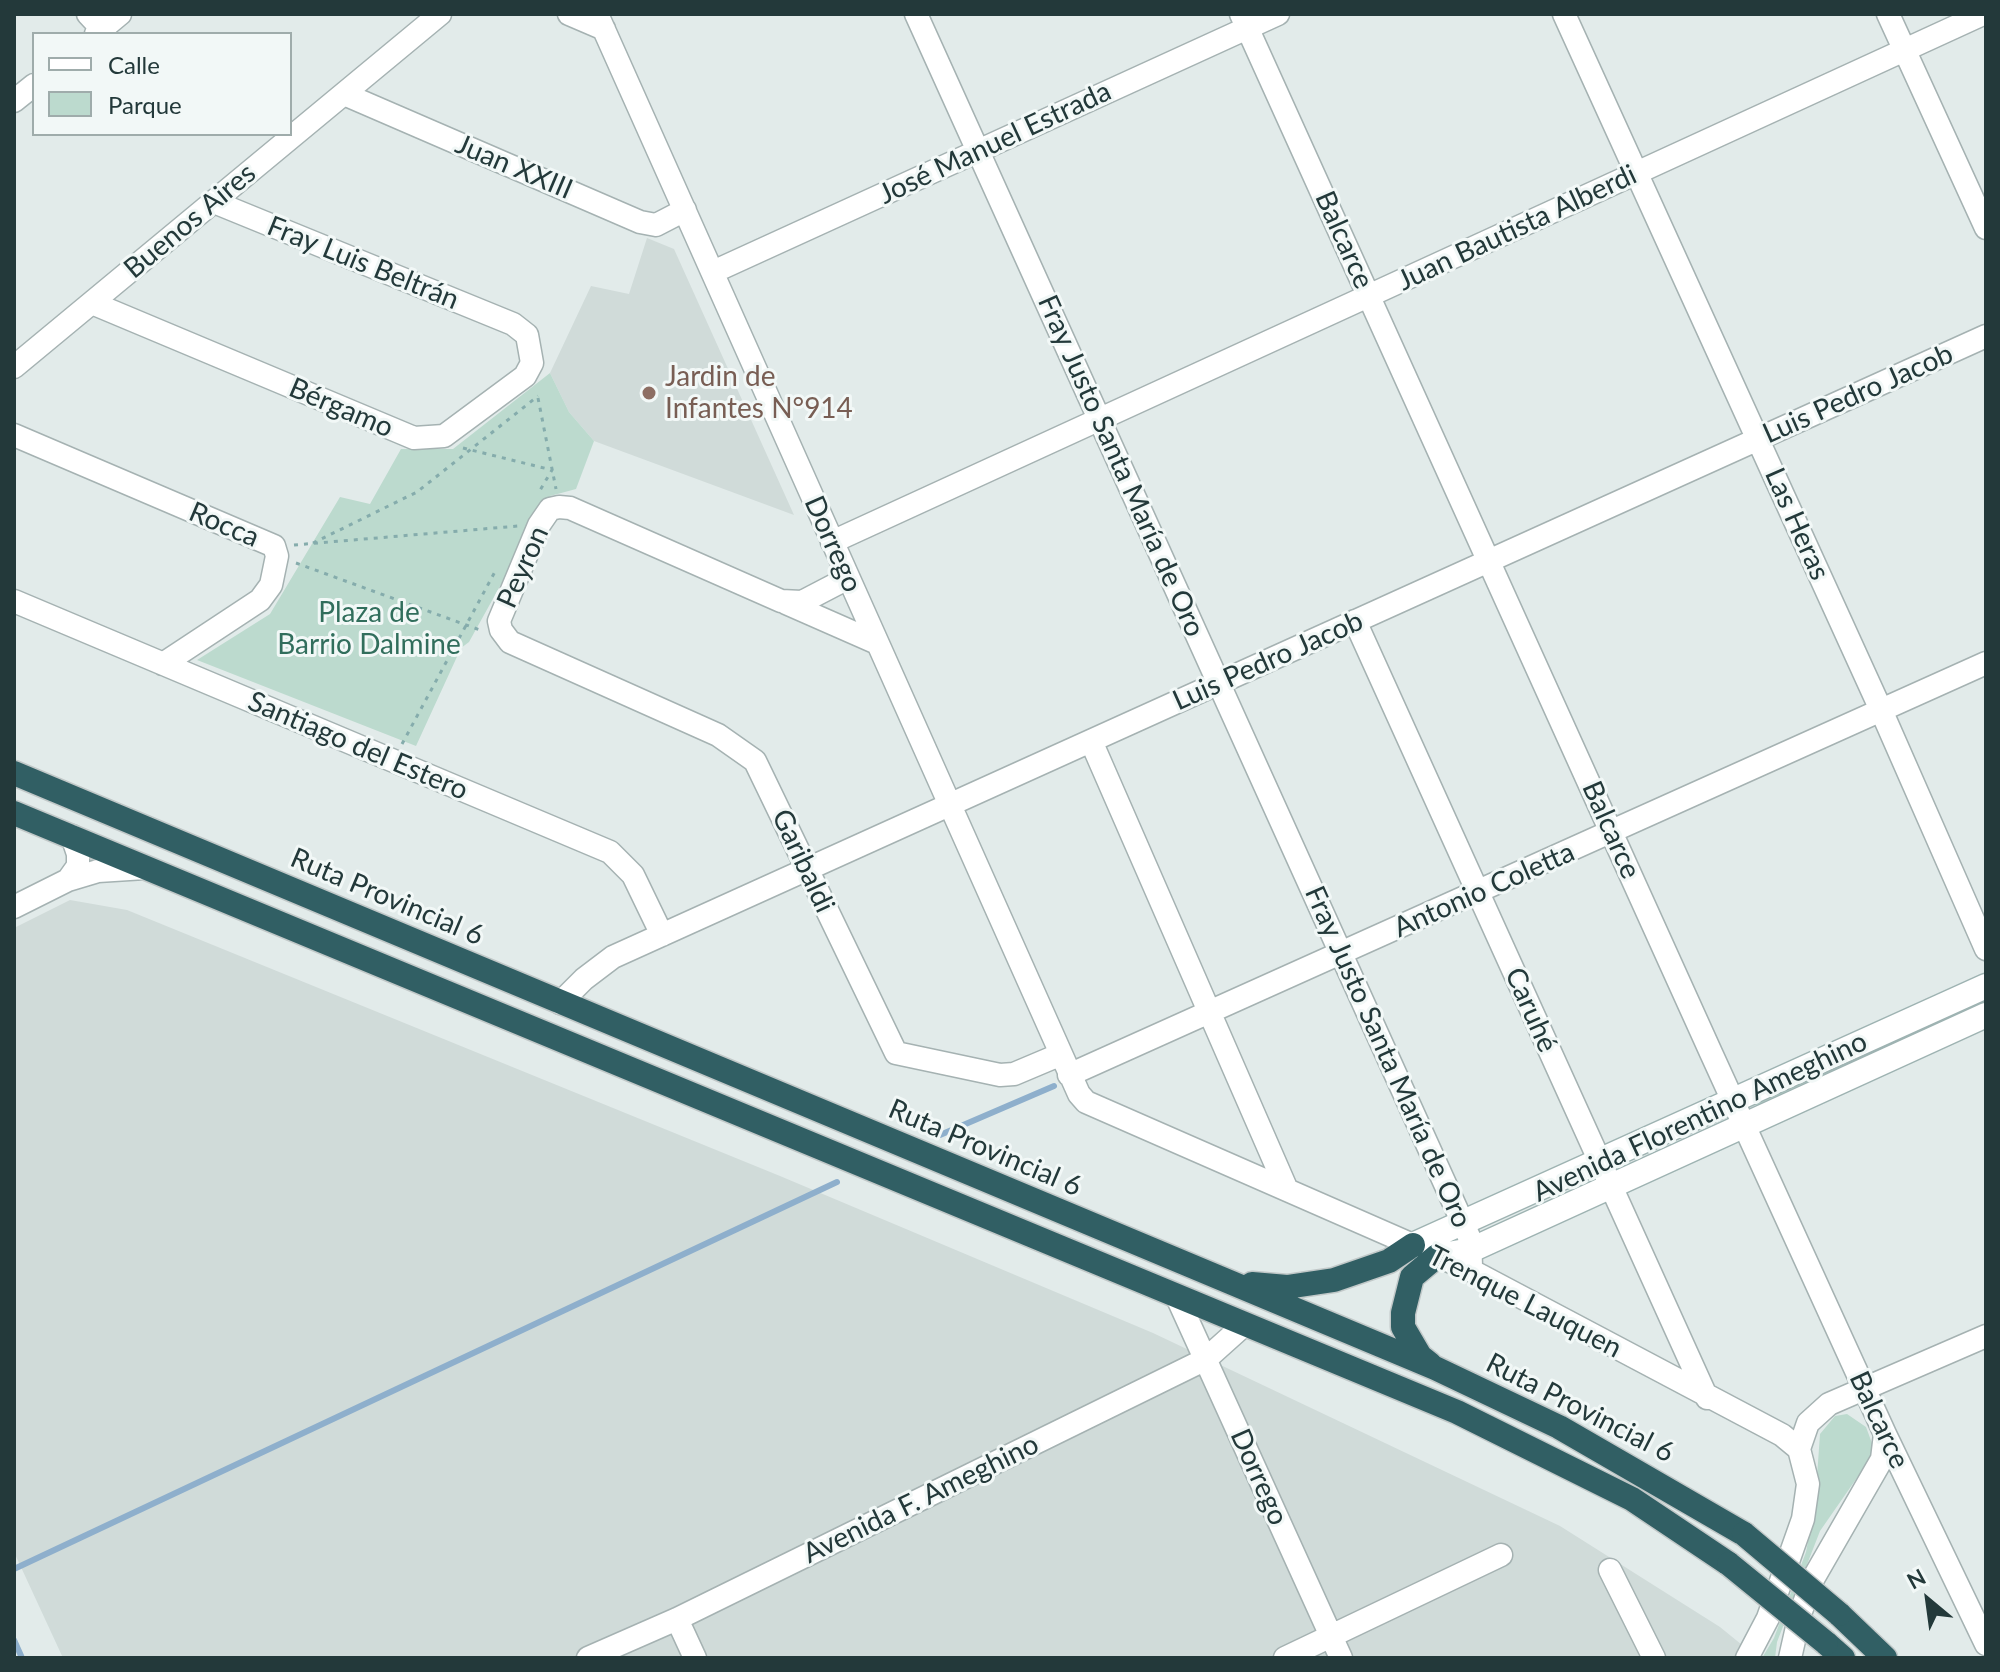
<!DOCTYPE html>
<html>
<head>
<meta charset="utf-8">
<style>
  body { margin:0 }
  #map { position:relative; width:2000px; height:1672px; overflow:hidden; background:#e2ebea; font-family:Lato,sans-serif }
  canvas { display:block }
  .frame { position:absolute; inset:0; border:16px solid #23393a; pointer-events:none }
  .legend { position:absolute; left:32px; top:32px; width:260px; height:104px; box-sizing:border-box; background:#f2f8f7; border:2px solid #9facab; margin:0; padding:10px 14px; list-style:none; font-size:24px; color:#23393a }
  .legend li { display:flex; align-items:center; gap:16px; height:40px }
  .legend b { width:40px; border:2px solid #9facab }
  .north { position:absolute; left:1888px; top:1560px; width:80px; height:80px; -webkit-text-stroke:6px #f2f8f7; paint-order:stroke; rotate:331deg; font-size:22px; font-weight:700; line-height:32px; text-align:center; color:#23393a }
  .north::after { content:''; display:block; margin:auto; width:28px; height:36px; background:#23393a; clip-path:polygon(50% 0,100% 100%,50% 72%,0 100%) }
</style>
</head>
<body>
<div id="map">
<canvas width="2000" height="1672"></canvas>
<div class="frame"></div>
<ul class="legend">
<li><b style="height:10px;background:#fff"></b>Calle</li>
<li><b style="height:22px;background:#bcdace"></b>Parque</li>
</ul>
<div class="north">N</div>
</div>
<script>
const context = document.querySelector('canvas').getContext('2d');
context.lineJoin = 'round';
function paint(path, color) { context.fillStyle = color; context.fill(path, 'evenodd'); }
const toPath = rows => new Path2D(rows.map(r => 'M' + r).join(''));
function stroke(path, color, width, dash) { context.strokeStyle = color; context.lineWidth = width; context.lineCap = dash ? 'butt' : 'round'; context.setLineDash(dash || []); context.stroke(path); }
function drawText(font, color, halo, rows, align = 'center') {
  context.font = font + ' Lato,sans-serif'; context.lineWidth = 6; context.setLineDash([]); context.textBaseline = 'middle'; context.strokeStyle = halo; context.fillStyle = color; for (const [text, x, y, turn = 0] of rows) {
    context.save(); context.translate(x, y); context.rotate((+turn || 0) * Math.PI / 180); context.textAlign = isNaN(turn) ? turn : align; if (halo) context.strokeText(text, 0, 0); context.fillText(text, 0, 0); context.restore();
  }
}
const built = toPath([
  [647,238,674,249,794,515,594,441,569,412,550,373,591,286,629,294],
  [70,900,127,910,780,1176,1153,1333,1560,1526,1720,1627,1758,1658,63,1658,14,1552,14,928]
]);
const green = toPath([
  [550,373,569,412,594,441,576,489,550,496,469,642,461,648,416,746,197,660,270,614,340,497,370,504,401,449,453,449],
  [1986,999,1986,1004,1759,1108,1756,1105,1756,1102],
  [1847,1414,1866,1427,1873,1446,1870,1459,1820,1531,1777,1642,1775,1658,1762,1658,1774,1638,1806,1552,1815,1505,1820,1434,1835,1416]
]);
const stream = toPath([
  [940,1135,1054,1086],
  [14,1569,837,1182],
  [14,1640,22,1658]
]);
const path = toPath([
  [538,398,556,489],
  [463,448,552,470,539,492],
  [313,543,417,492,538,396],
  [294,545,518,526],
  [296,563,480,630],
  [402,744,497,568]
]);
const street = toPath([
  [88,14,102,29],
  [569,14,604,29],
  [597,14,1079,1094,1086,1102,1472,1271,1782,1435,1799,1449],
  [916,14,1470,1239,1471,1266],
  [1241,14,1712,1055,1885,1434,1986,1644],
  [1564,14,1881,710,1986,949],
  [1888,14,1986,228],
  [96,34,120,14],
  [344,94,640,222,656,225,685,210],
  [14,101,34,85],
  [713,272,1278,14],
  [92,303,414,438,444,436,525,376,532,363,527,335,513,324,214,202],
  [14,367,440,14],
  [14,435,274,546,277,556,271,585,260,600,163,664],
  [832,542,1983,14],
  [848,578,802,602,781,601,570,508,559,507,550,509,539,525,499,621,501,630,510,642,718,735,755,761,896,1053,1000,1075,1014,1074,1059,1055],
  [14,601,610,852,633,875,662,935],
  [786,603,877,643],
  [1355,621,1707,1398],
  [1091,741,1287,1190],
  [68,880,98,871,145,868],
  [14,907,68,880,78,866,78,854,72,836],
  [560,1003,584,979,613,957,1986,336],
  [1069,1075,1986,663],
  [1177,1297,1341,1658],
  [1799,1449,1808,1423,1829,1404,1986,1336],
  [1610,1570,1654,1658],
  [677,1619,695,1658],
  [588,1658,677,1619,1206,1359,1245,1324],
  [1285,1658,1501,1555],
  [1747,1658,1768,1618,1803,1519,1808,1484,1799,1449],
  [1790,1658,1800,1614,1813,1579,1882,1459,1885,1434]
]);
const secondary = toPath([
  [1413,1245,1986,986],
  [1437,1256,1471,1250,1986,1015]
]);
const highway = toPath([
  [14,773,1435,1368,1559,1427,1744,1534],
  [14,813,1457,1412,1632,1499,1729,1564],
  [1252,1284,1287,1287,1334,1280,1389,1261,1413,1245],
  [1430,1364,1420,1356,1403,1327,1403,1313,1412,1277,1437,1256],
  [1839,1614,1885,1658],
  [1826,1643,1843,1658]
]);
const highwayBridge = toPath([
  [1744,1534,1839,1614],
  [1729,1564,1826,1643]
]);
const markers = [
  [649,393,8,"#8d6e63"]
];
const streetNames = [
  ["José Manuel Estrada",995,143,-25],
  ["Juan XXIII",514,167,23],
  ["Buenos Aires",190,221,-40],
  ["Juan Bautista Alberdi",1517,228,-25],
  ["Balcarce",1344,240,66],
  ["Fray Luis Beltrán",363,263,22],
  ["Luis Pedro Jacob",1858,394,-24],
  ["Bérgamo",341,408,23],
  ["Fray Justo Santa María de Oro",1121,466,66],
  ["Las Heras",1797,524,66],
  ["Rocca",224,525,23],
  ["Dorrego",833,544,66],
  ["Peyron",523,567,-66],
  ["Luis Pedro Jacob",1268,661,-24],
  ["Santiago del Estero",358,746,23],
  ["Balcarce",1611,830,66],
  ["Garibaldi",803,861,65],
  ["Antonio Coletta",1484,890,-24],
  ["Ruta Provincial 6",387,897,23],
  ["Caruhé",1531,1010,66],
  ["Fray Justo Santa María de Oro",1388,1057,66],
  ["Avenida Florentino Ameghino",1700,1117,-25],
  ["Ruta Provincial 6",985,1148,23],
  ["Trenque Lauquen",1525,1302,27],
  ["Ruta Provincial 6",1580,1408,27],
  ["Balcarce",1879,1420,65],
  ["Dorrego",1259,1477,66],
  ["Avenida F. Ameghino",921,1499,-26]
];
const educationNames = [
  ["Jardin de",665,377],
  ["Infantes N°914",665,409]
];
const parkNames = [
  ["Plaza de",369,613],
  ["Barrio Dalmine",369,645]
];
paint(built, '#d0dbd9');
paint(green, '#bcdace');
stroke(stream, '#8eafcc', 6);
stroke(street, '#a5b2b2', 25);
stroke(secondary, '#9eb3b2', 27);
stroke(highway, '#c1c8c8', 27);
stroke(path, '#85acac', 3, [4, 6]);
stroke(street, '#fff', 22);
stroke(secondary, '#fff', 24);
stroke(highway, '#315f64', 24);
stroke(highwayBridge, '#c1c8c8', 27, []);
stroke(highwayBridge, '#315f64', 24);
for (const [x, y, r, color] of markers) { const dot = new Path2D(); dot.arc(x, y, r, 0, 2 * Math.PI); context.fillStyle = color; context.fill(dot); stroke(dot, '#f2f8f7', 3); }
drawText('28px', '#23393a', '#f2f8f7', streetNames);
drawText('28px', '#785e54', '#f2f8f7', educationNames, 'left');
drawText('28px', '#316e5c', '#f2f8f7', parkNames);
</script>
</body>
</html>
